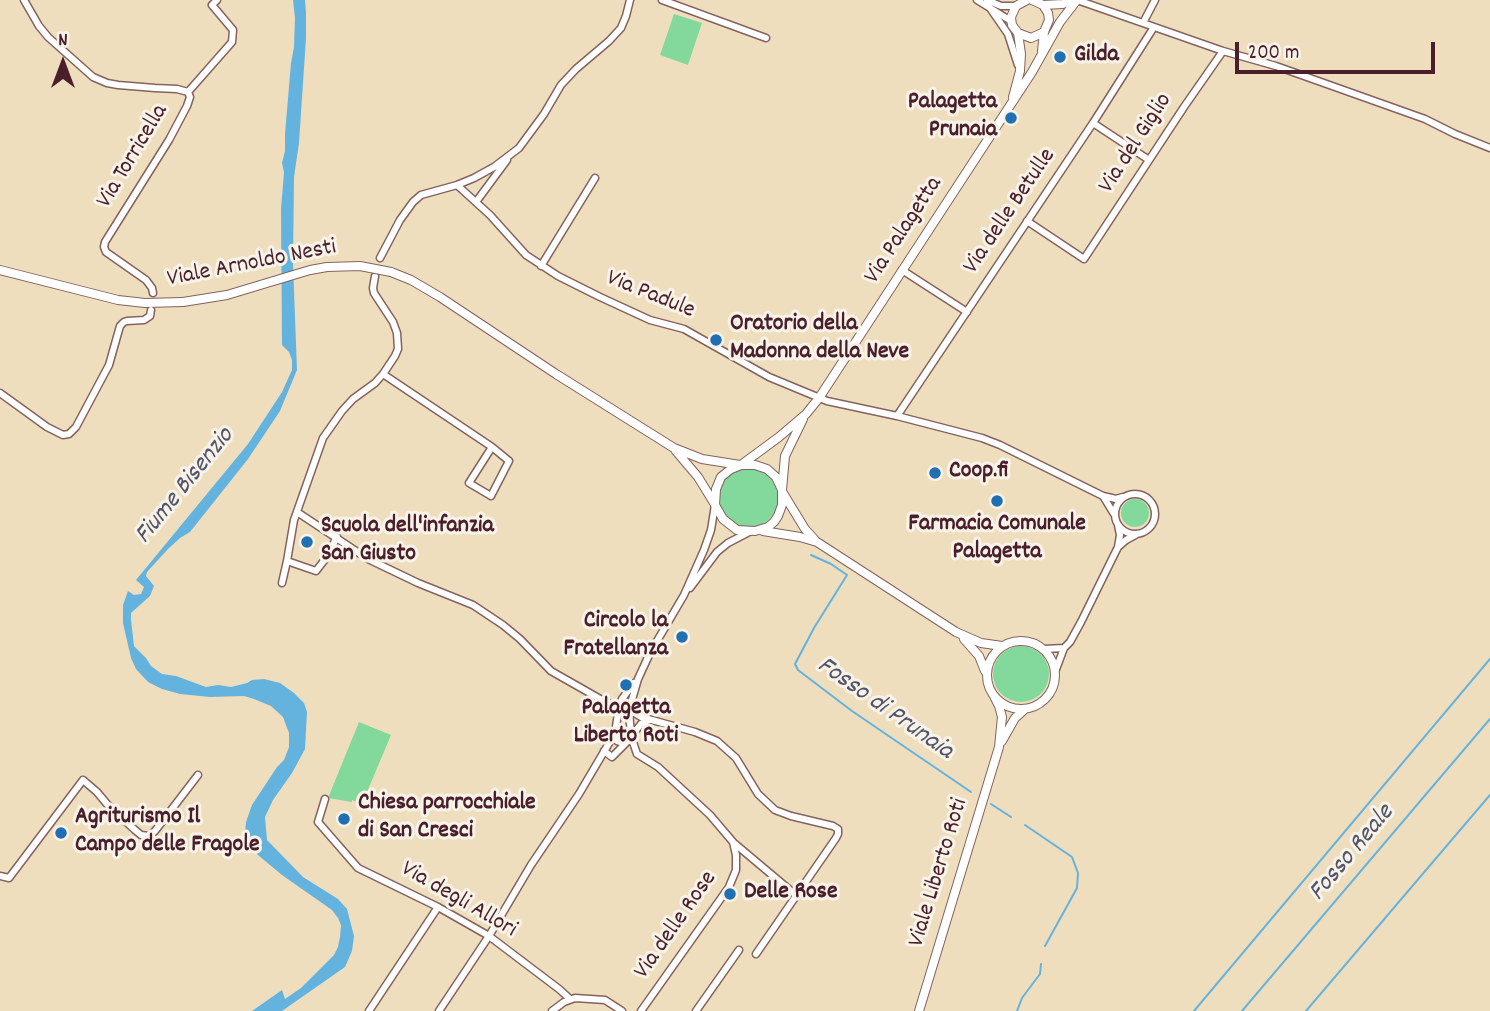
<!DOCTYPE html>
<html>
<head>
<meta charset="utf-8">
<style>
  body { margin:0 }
  #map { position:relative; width:1490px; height:1011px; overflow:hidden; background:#efdebe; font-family:Dekko,sans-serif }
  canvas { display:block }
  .north { position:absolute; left:28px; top:28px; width:70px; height:70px; -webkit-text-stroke:5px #f7f3e8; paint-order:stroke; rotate:0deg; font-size:19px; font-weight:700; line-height:28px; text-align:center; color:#4a1f2b }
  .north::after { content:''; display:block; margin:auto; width:24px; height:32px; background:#4a1f2b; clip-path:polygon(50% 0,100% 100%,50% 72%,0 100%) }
  .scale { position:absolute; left:1235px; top:42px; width:200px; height:32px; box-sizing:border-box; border:4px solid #4a1f2b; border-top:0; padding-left:9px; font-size:21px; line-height:24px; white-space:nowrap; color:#4a1f2b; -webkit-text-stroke:5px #f7f3e8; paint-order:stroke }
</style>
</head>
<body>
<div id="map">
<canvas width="1490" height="1011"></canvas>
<div class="north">N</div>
<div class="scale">200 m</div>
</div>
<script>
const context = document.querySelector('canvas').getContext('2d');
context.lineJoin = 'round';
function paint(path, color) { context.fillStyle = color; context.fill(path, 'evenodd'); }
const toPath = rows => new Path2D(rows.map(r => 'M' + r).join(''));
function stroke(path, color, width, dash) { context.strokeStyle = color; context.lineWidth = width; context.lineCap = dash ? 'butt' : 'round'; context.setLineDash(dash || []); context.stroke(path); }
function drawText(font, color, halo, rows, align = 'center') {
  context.font = font + ' Dekko,sans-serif'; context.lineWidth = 6; context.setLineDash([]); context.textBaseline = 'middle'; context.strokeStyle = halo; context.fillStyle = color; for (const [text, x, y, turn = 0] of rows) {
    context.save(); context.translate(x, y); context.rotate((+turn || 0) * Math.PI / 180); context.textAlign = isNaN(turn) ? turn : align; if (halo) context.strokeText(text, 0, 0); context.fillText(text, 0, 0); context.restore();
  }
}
const green = toPath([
  [674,14,702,23,688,65,660,55],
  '718 498a30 30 0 1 1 60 0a30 30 0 1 1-60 0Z',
  '1121 513a14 14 0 1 1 28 0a14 14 0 1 1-28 0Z',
  '993 674a28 28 0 1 1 56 0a28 28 0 1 1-56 0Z',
  [359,722,391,735,362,804,352,800,352,802,328,798]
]);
const water = toPath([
  [293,0,305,0,306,12,306,38,299,143,294,177,293,264,297,370,280,411,248,459,190,532,180,538,168,549,147,572,146,576,154,586,150,596,131,613,131,620,134,646,146,658,151,666,162,674,176,676,206,687,218,685,231,687,247,683,252,680,264,679,280,683,294,693,304,703,307,712,305,749,292,773,273,800,265,817,267,840,303,877,338,899,347,909,354,936,352,951,345,967,282,1011,252,1011,282,990,285,999,301,988,334,955,338,947,340,937,341,925,338,918,332,910,282,875,258,855,249,843,245,833,246,822,252,805,277,767,284,760,289,747,289,733,283,717,271,706,254,699,244,696,210,697,180,694,162,689,148,682,136,669,131,658,123,623,123,605,128,591,134,595,141,594,144,587,136,580,248,444,282,392,292,370,292,360,289,352,282,345,281,209,284,172,282,163,285,151,285,134,291,63,294,47,295,18]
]);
const stream = toPath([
  [811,555,831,564,847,575,814,628,795,664,798,670,852,711,971,792],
  [991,804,1011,817],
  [1025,825,1072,857,1078,873,1077,888,1045,946],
  [1017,1011,1022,998,1040,974,1041,964],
  [1194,1011,1490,659],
  [1242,1011,1490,719],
  [1306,1011,1490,795]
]);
const minor = toPath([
  [24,0,39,26,48,37,93,77,107,83,118,85,155,88,177,89,188,92],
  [662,0,766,38],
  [977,0,1011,21],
  [987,0,1001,6,1016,6],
  [1077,0,1223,51,1276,66,1425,119,1455,134,1490,148],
  [990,8,1008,34,1018,65],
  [1143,23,1155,0],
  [188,92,232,42,233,30,212,5,217,0],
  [1093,123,1149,160],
  [457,185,490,215,526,255,558,276,600,297,650,320,684,329,769,377,827,401,897,416,982,438,1000,445,1103,496],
  [476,202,507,160],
  [1027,221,1084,259,1184,107,1223,51],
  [380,258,400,220,413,202,421,195,457,185,474,178,494,167,519,148,544,114,561,85,576,69,609,41,621,28,626,16,630,0],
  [541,266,595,178],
  [902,270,967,312],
  [153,293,152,288,146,280,106,252,104,247,105,242,169,140,187,106,190,97,188,92],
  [383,374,492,447,509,461,491,496,469,483,492,447],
  [0,393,47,427,63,435,69,434,76,427,109,365,120,326,124,322,127,321,144,320,150,316,151,310],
  [897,416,1093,123,1154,27],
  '1115 514a20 20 0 1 1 40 0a20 20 0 1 1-40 0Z',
  [297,512,368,559,418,583,473,605,503,625,520,639,551,671,602,700,616,707,626,708,641,717,695,732,717,741,736,758,758,794,775,810,791,816,833,826,838,829,838,834,836,838,756,954],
  [1114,514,1103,496,1116,499,1123,497],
  [1118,525,1120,535,1118,547,1126,540,1137,534],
  [337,537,326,558,316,571,287,561,294,520,323,438,342,411,353,399,375,383,383,374,395,356,398,349,397,333,393,322,374,293,373,288,375,276],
  [282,583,287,561],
  [690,588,717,552,728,543,749,532],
  [1064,648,1070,642,1081,622,1118,547],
  [1044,649,1064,648,1055,672],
  [614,735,617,741,625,744,641,724,649,720],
  [604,751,612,757,625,744],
  [325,799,318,822,358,868,438,907,489,936,559,989,570,999],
  [734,843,797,896],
  [0,876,9,878,83,780,97,792,107,804,135,830,141,835,149,836,155,831,198,775],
  [369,1011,438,907],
  [439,1011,489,936,531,865,579,794,615,733,619,707,622,699,634,683],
  [552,1011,564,1002,575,998,605,1000,622,1011],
  [641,1011,729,887,736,870,736,855,733,842,710,815,658,767,637,754,631,736,629,710,638,679,650,653,684,595,704,550,711,530,715,505],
  [696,1011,739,950]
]);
const tertiary = toPath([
  [1032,0,1043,5,1063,4,1071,0],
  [1018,33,1031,38,1044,32],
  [1042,51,1044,32,1049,20,1048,13,1043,5],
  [1013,97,1020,71,1021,54,1018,33,1012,25,1011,17,1016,6,1027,0],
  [0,270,118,300,145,303,183,302],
  [391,272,411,280,440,297,556,374,674,448,702,459,740,465],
  [676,451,698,477,714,503],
  [741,465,779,437,806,414,819,398,1032,72,1060,22,1077,0],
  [782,490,776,477,767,469,755,465,741,465,731,469,721,477,716,489,715,505,723,519,737,530,755,531,768,527,774,522,778,516,782,505,782,490,785,456,803,419],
  [783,493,805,529,815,540],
  [763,531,800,537,817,542,956,632,981,643,1002,646],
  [964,639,979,656,985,671],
  '987 675a34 34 0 1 1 68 0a34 34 0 1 1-68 0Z',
  [1002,741,1015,718,1025,709],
  [919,1011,999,747,1002,717,999,706,994,696]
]);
const tertiaryBridge = toPath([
  [183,302,227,295,310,270,327,267,360,266,391,272]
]);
const markers = [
  [1060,57,7,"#1f6fb2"],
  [1011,118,7,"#1f6fb2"],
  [716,340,7,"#1f6fb2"],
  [935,473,7,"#1f6fb2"],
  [997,501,7,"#1f6fb2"],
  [307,542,7,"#1f6fb2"],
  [682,637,7,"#1f6fb2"],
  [626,685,7,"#1f6fb2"],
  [344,819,7,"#1f6fb2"],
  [61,833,7,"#1f6fb2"],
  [730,894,7,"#1f6fb2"]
];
const poiNames = [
  ["Gilda",1074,57],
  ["Palagetta",997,104,"right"],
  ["Prunaia",997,132,"right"],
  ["Oratorio della",730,326],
  ["Madonna della Neve",730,354],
  ["Coop.fi",949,473],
  ["Farmacia Comunale",997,526,"center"],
  ["Palagetta",997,554,"center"],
  ["Scuola dell'infanzia",321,528],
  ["San Giusto",321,556],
  ["Circolo la",668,623,"right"],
  ["Fratellanza",668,651,"right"],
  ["Palagetta",626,710,"center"],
  ["Liberto Roti",626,738,"center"],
  ["Chiesa parrocchiale",358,805],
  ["di San Cresci",358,833],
  ["Agriturismo Il",75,819],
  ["Campo delle Fragole",75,847],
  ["Delle Rose",744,894]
];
const streetNames = [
  ["Via del Giglio",1137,144,-57],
  ["Via Torricella",134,157,-59],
  ["Via delle Betulle",1011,212,-56],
  ["Via Palagetta",905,231,-57],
  ["Viale Arnoldo Nesti",252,265,-11],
  ["Via Padule",650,296,22],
  ["Viale Liberto Roti",940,873,-73],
  ["Via degli Allori",458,901,30],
  ["Via delle Rose",677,926,-55]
];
const waterNames = [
  ["Fiume Bisenzio",186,487,-51],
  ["Fosso di Prunaia",884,710,35],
  ["Fosso Reale",1353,854,-50]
];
paint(green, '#83d89b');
paint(water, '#63b3de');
stroke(stream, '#63b3de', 2);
stroke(minor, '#84625e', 9);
stroke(tertiary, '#84625e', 10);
stroke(minor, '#fff', 6);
stroke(tertiary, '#fff', 8);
stroke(tertiaryBridge, '#84625e', 10, []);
stroke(tertiaryBridge, '#fff', 8);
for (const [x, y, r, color] of markers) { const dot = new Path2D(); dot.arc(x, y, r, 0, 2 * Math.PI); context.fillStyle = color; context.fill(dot); stroke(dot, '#f7f3e8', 2.5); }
drawText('bold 24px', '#4a1f2b', '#f7f3e8', poiNames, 'left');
drawText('24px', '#4a1f2b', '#f7f3e8', streetNames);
drawText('italic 26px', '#53536a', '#f7f3e8', waterNames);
</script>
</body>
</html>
